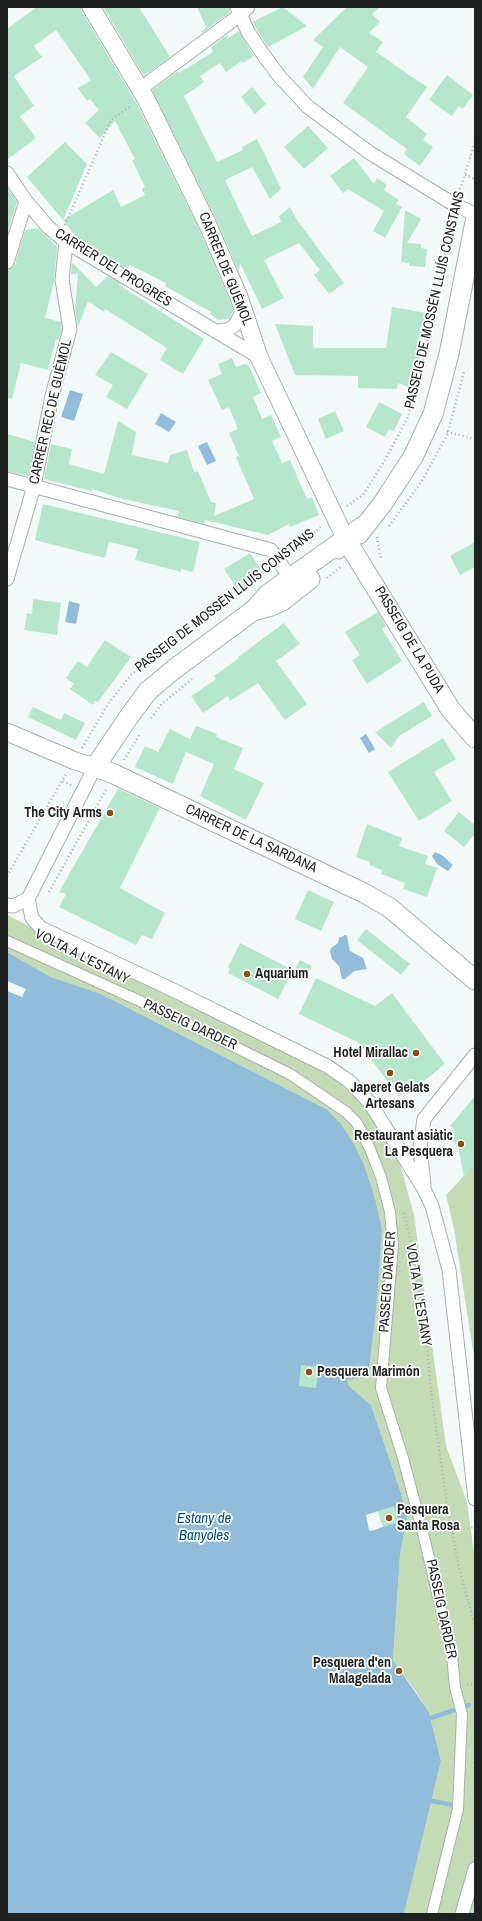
<!DOCTYPE html>
<html>
<head>
<meta charset="utf-8">
<style>
  body { margin:0 }
  #map { position:relative; width:482px; height:1921px; overflow:hidden; background:#f2f9f8; font-family:"Archivo Narrow",sans-serif }
  canvas { display:block }
  .frame { position:absolute; inset:0; border:8px solid #1f2121; pointer-events:none }
</style>
</head>
<body>
<div id="map">
<canvas width="482" height="1921"></canvas>
<div class="frame"></div>
</div>
<script>
const context = document.querySelector('canvas').getContext('2d');
context.lineJoin = 'round';
function paint(path, color) { context.fillStyle = color; context.fill(path, 'evenodd'); }
const toPath = rows => new Path2D(rows.map(r => 'M' + r).join(''));
function stroke(path, color, width, dash) { context.strokeStyle = color; context.lineWidth = width; context.lineCap = dash ? 'butt' : 'round'; context.setLineDash(dash || []); context.stroke(path); }
function drawText(font, color, halo, rows, align = 'center') {
  context.font = font + ' "Archivo Narrow",sans-serif'; context.lineWidth = 3.5; context.setLineDash([]); context.textBaseline = 'middle'; context.strokeStyle = halo; context.fillStyle = color; for (const [text, x, y, turn = 0] of rows) {
    context.save(); context.translate(x, y); context.rotate((+turn || 0) * Math.PI / 180); context.textAlign = isNaN(turn) ? turn : align; if (halo) context.strokeText(text, 0, 0); context.fillText(text, 0, 0); context.restore();
  }
}
const green = toPath([
  [7,915,156,990,321,1069,355,1095,377,1124,400,1164,414,1215,446,1446,467,1502,475,1561,475,1914,404,1914,441,1761,429,1712,415,1690,393,1660,400,1555,407,1518,401,1493,371,1405,348,1385,347,1380,368,1377,382,1229,368,1178,354,1144,326,1109,101,994,51,977,7,952],
  [475,1164,475,1363,454,1229,446,1195]
]);
const water = toPath([
  [70,390,83,394,74,421,61,417],
  [161,413,176,422,169,432,155,424],
  [207,442,216,461,207,465,198,446],
  [69,601,80,604,76,624,65,622],
  [366,734,375,749,369,753,360,738],
  [435,852,443,856,453,865,448,871,437,864,432,856],
  [345,935,347,936,350,951,363,958,367,969,354,971,345,979,342,979,339,966,332,959,330,951,331,948,338,943,339,938],
  [7,952,51,977,101,994,326,1109,341,1124,354,1144,364,1165,375,1199,382,1229,376,1310,368,1377,348,1380,348,1385,371,1405,401,1493,407,1518,400,1555,393,1660,429,1712,441,1761,404,1914,7,1914]
]);
const pier = toPath([
  [7,981,26,989,22,997,7,991],
  [378,1511,383,1527,371,1531,369,1530,366,1515]
]);
const stream = toPath([
  [431,1718,469,1705],
  [431,1801,454,1805]
]);
const building = toPath([
  [37,7,81,7,82,12,137,104,198,227,230,301,233,311,229,319,218,320,210,314,211,312,165,286,166,283,130,265,127,269,79,241,63,220,113,190,121,207,145,195,142,189,145,187,132,160,135,159,115,121,100,138,85,123,99,110,90,99,87,101,78,88,91,80,56,30,34,46,42,57,14,76,34,106,20,116,36,138,7,160,7,29],
  [103,7,139,7,170,57,144,76],
  [197,7,229,7,230,12,202,33,201,32,206,27],
  [283,7,307,26,268,47,252,22],
  [347,7,380,7,372,14,380,22,369,33,383,42,376,52,427,87,406,117,427,134,423,140,433,147,420,166,404,154,407,149,343,103,368,67,340,47,313,89,303,77,323,47,313,40],
  [239,31,254,56,243,63,242,61,226,72,220,63,200,76,204,82,184,96,217,162,243,150,242,147,257,139,268,161,281,189,270,199,252,167,225,180,252,236,281,222,279,216,290,207,297,220,344,283,329,294,314,275,320,270,299,243,264,260,284,298,262,309,240,263,239,272,216,219,152,90,178,71,179,73,213,52,211,47,228,34,227,39],
  [447,75,473,95,463,109,459,106,452,116,429,100],
  [252,87,266,104,255,114,241,97],
  [308,126,328,148,304,169,284,147],
  [65,142,87,164,63,220,27,177],
  [354,158,374,184,377,178,387,185,384,190,399,200,396,204,402,207,385,238,373,231,384,211,348,189,343,193,330,176],
  [7,187,17,202,7,235],
  [405,210,421,219,407,243,421,244,421,248,427,249,425,267,409,266,409,263,401,262],
  [38,228,57,247,54,282,45,318,61,322,62,329,59,340,56,339,48,370,21,363,12,399,7,398,7,270,12,268,15,264,25,230],
  [72,262,96,287,108,276,120,283,119,285,204,339,183,374,160,360,167,348,105,309,104,312,88,301,78,327,75,311,78,273,71,275],
  [392,307,426,313,418,348,422,349,412,389,398,383,397,389,358,388,358,376,295,375,275,324,313,326,313,348,386,348],
  [111,352,148,374,127,409,106,397,113,385,95,375],
  [232,358,236,367,245,364,249,366,261,393,253,397,262,419,271,415,281,437,272,441,282,463,290,460,307,499,312,497,319,515,290,527,289,524,268,535,205,520,204,524,177,517,179,511,123,499,92,489,92,491,44,479,51,444,72,449,69,464,104,474,118,421,136,432,132,455,168,463,170,455,187,450,194,472,198,471,211,502,216,503,214,516,254,499,236,457,239,456,229,433,238,429,229,407,222,410,208,380,222,374,218,364],
  [379,402,402,414,394,431,389,429,385,437,366,427],
  [335,411,344,431,326,439,318,419],
  [7,434,35,442,28,476,7,471],
  [43,504,200,542,193,572,181,569,181,572,135,560,138,549,109,542,105,558,35,540],
  [475,542,475,567,460,575,450,556],
  [250,553,264,574,238,590,224,569],
  [33,599,61,603,57,635,24,630,27,613,32,614],
  [378,612,386,626,382,629,402,661,367,684,352,660,360,655,345,632],
  [284,623,300,644,276,661,307,704,285,720,258,683,230,701,228,696,203,713,191,696,216,679,214,676,239,658,238,657],
  [105,640,131,657,98,702,95,701,93,705,70,689,74,684,66,678,78,661,87,667],
  [424,702,432,716,399,736,391,748,375,732],
  [33,707,61,720,64,713,85,723,76,740,28,717],
  [196,726,217,734,216,737,243,748,234,769,264,783,246,820,200,796,214,764,186,752,173,784,135,767,145,746,158,752,170,729,190,739],
  [443,738,456,759,434,772,452,801,419,821,388,772],
  [118,789,119,789,160,808,120,888,165,913,152,939,142,935,136,945,59,907,66,894,59,892],
  [459,812,475,825,475,834,464,847,444,831],
  [367,824,402,838,399,846,428,856,425,864,437,868,427,897,403,889,405,883,381,874,382,870,369,865,370,862,356,857],
  [308,890,334,902,321,931,295,919],
  [366,929,410,964,401,975,357,940],
  [240,943,293,970,278,999,228,973,230,968,228,967],
  [300,960,312,966,304,980,293,973],
  [316,978,375,1006,392,993,445,1064,413,1090,410,1087,399,1097,359,1043,299,1014],
  [475,1096,475,1164,464,1178,458,1146,447,1137,454,1129,450,1126],
  [301,1365,319,1367,316,1388,299,1386],
  [394,1506,399,1522,383,1527,378,1511]
]);
const path = toPath([
  [465,175,475,179],
  [459,193,475,142],
  [65,225,111,120,131,106],
  [447,432,475,439],
  [347,506,363,495,385,460,407,419,419,380,452,219],
  [389,526,422,481,447,435,464,372],
  [377,537,381,560],
  [290,554,323,525],
  [327,578,342,566],
  [151,718,162,704,192,679],
  [82,748,108,704,131,675,158,651,256,580],
  [124,760,140,734],
  [63,781,71,785],
  [7,876,66,774],
  [49,892,107,788],
  [17,974,23,962],
  [404,1213,413,1251,426,1335,431,1391,447,1505,459,1567,475,1626],
  [317,1378,348,1381],
  [396,1514,405,1511],
  [436,1534,475,1527],
  [467,1685,475,1684],
  [474,1763,475,1752]
]);
const pedestrian = toPath([
  [7,941,162,1011,290,1074,346,1112,357,1123,370,1149,381,1177,390,1212,393,1245,381,1388,403,1458,424,1537,452,1655,455,1687,462,1714,458,1809,432,1914]
]);
const minor = toPath([
  [237,7,248,32,265,57,280,77,308,107,370,153,455,205,475,214],
  [140,89,240,15,248,7],
  [7,173,26,201,48,227,66,242,259,357],
  [7,262,26,201],
  [216,331,228,330,235,325,243,310],
  [7,479,271,550,294,583],
  [7,579,34,486,52,396,70,329,62,280,66,242],
  [28,899,32,918,41,928,171,989,327,1066,349,1081,370,1103,424,1189,432,1206,449,1270,475,1499],
  [28,899,95,767],
  [7,905,13,906,28,899],
  [424,1185,420,1147,424,1119,475,1055],
  [462,1914,475,1869]
]);
const tertiary = toPath([
  [91,7,146,99,207,223,239,297,259,357,345,538,338,550],
  [7,732,75,761,95,767]
]);
const secondary = toPath([
  [366,524,268,594,254,610,173,670,148,691,128,718,95,767,114,774,364,893,390,908,475,980],
  [359,534,383,503,413,457,433,414,449,354,475,222],
  [345,538,451,710,475,738],
  [256,610,271,606,282,601,310,579]
]);
const markers = [
  [110,813,4,"#8d4d15"],
  [247,974,4,"#8d4d15"],
  [416,1053,4,"#8d4d15"],
  [390,1073,4,"#8d4d15"],
  [461,1144,4,"#8d4d15"],
  [309,1372,4,"#8d4d15"],
  [389,1518,4,"#8d4d15"],
  [399,1671,4,"#8d4d15"]
];
const streetNames = [
  ["CARRER DEL PROGRÉS",113,268,32],
  ["CARRER DE GUÈMOL",225,269,68],
  ["PASSEIG DE MOSSÈN LLUÍS CONSTANS",435,300,-77],
  ["CARRER REC DE GUÈMOL",51,412,-77],
  ["PASSEIG DE MOSSÈN LLUÍS CONSTANS",225,601,-38],
  ["PASSEIG DE LA PUDA",409,640,59],
  ["CARRER DE LA SARDANA",251,839,25],
  ["VOLTA A L'ESTANY",82,957,27],
  ["PASSEIG DARDER",190,1025,25],
  ["PASSEIG DARDER",388,1282,-86],
  ["VOLTA A L'ESTANY",418,1295,81],
  ["PASSEIG DARDER",441,1609,78]
];
const poiNames = [
  ["The City Arms",102,813],
  ["Aquarium",255,974,"left"],
  ["Hotel Mirallac",408,1053],
  ["Japeret Gelats",390,1088,"center"],
  ["Artesans",390,1104,"center"],
  ["Restaurant asiàtic",453,1136],
  ["La Pesquera",453,1152],
  ["Pesquera Marimón",317,1372,"left"],
  ["Pesquera",397,1510,"left"],
  ["Santa Rosa",397,1526,"left"],
  ["Pesquera d'en",391,1663],
  ["Malagelada",391,1679]
];
const waterNames = [
  ["Estany de",204,1519],
  ["Banyoles",204,1536]
];
paint(green, '#c3dcb5');
paint(water, '#91bddb');
paint(pier, '#f2f9f8');
stroke(stream, '#91bddb', 4.5);
paint(building, '#b6e7cc');
stroke(pedestrian, '#a8afae', 12);
stroke(minor, '#a8afae', 15);
stroke(tertiary, '#a8afae', 19);
stroke(secondary, '#a8afae', 21);
stroke(path, '#adb3b2', 2.5, [1, 3]);
stroke(pedestrian, '#fff', 10);
stroke(minor, '#fff', 13);
stroke(tertiary, '#fff', 17);
stroke(secondary, '#fff', 19);
for (const [x, y, r, color] of markers) { const dot = new Path2D(); dot.arc(x, y, r, 0, 2 * Math.PI); context.fillStyle = color; context.fill(dot); stroke(dot, '#fff', 1.5); }
drawText('14px', '#1f2121', '#fff', streetNames);
drawText('bold 14px', '#1f2121', '#fff', poiNames, 'right');
drawText('italic 15px', '#005279', '#fff', waterNames);
</script>
</body>
</html>
